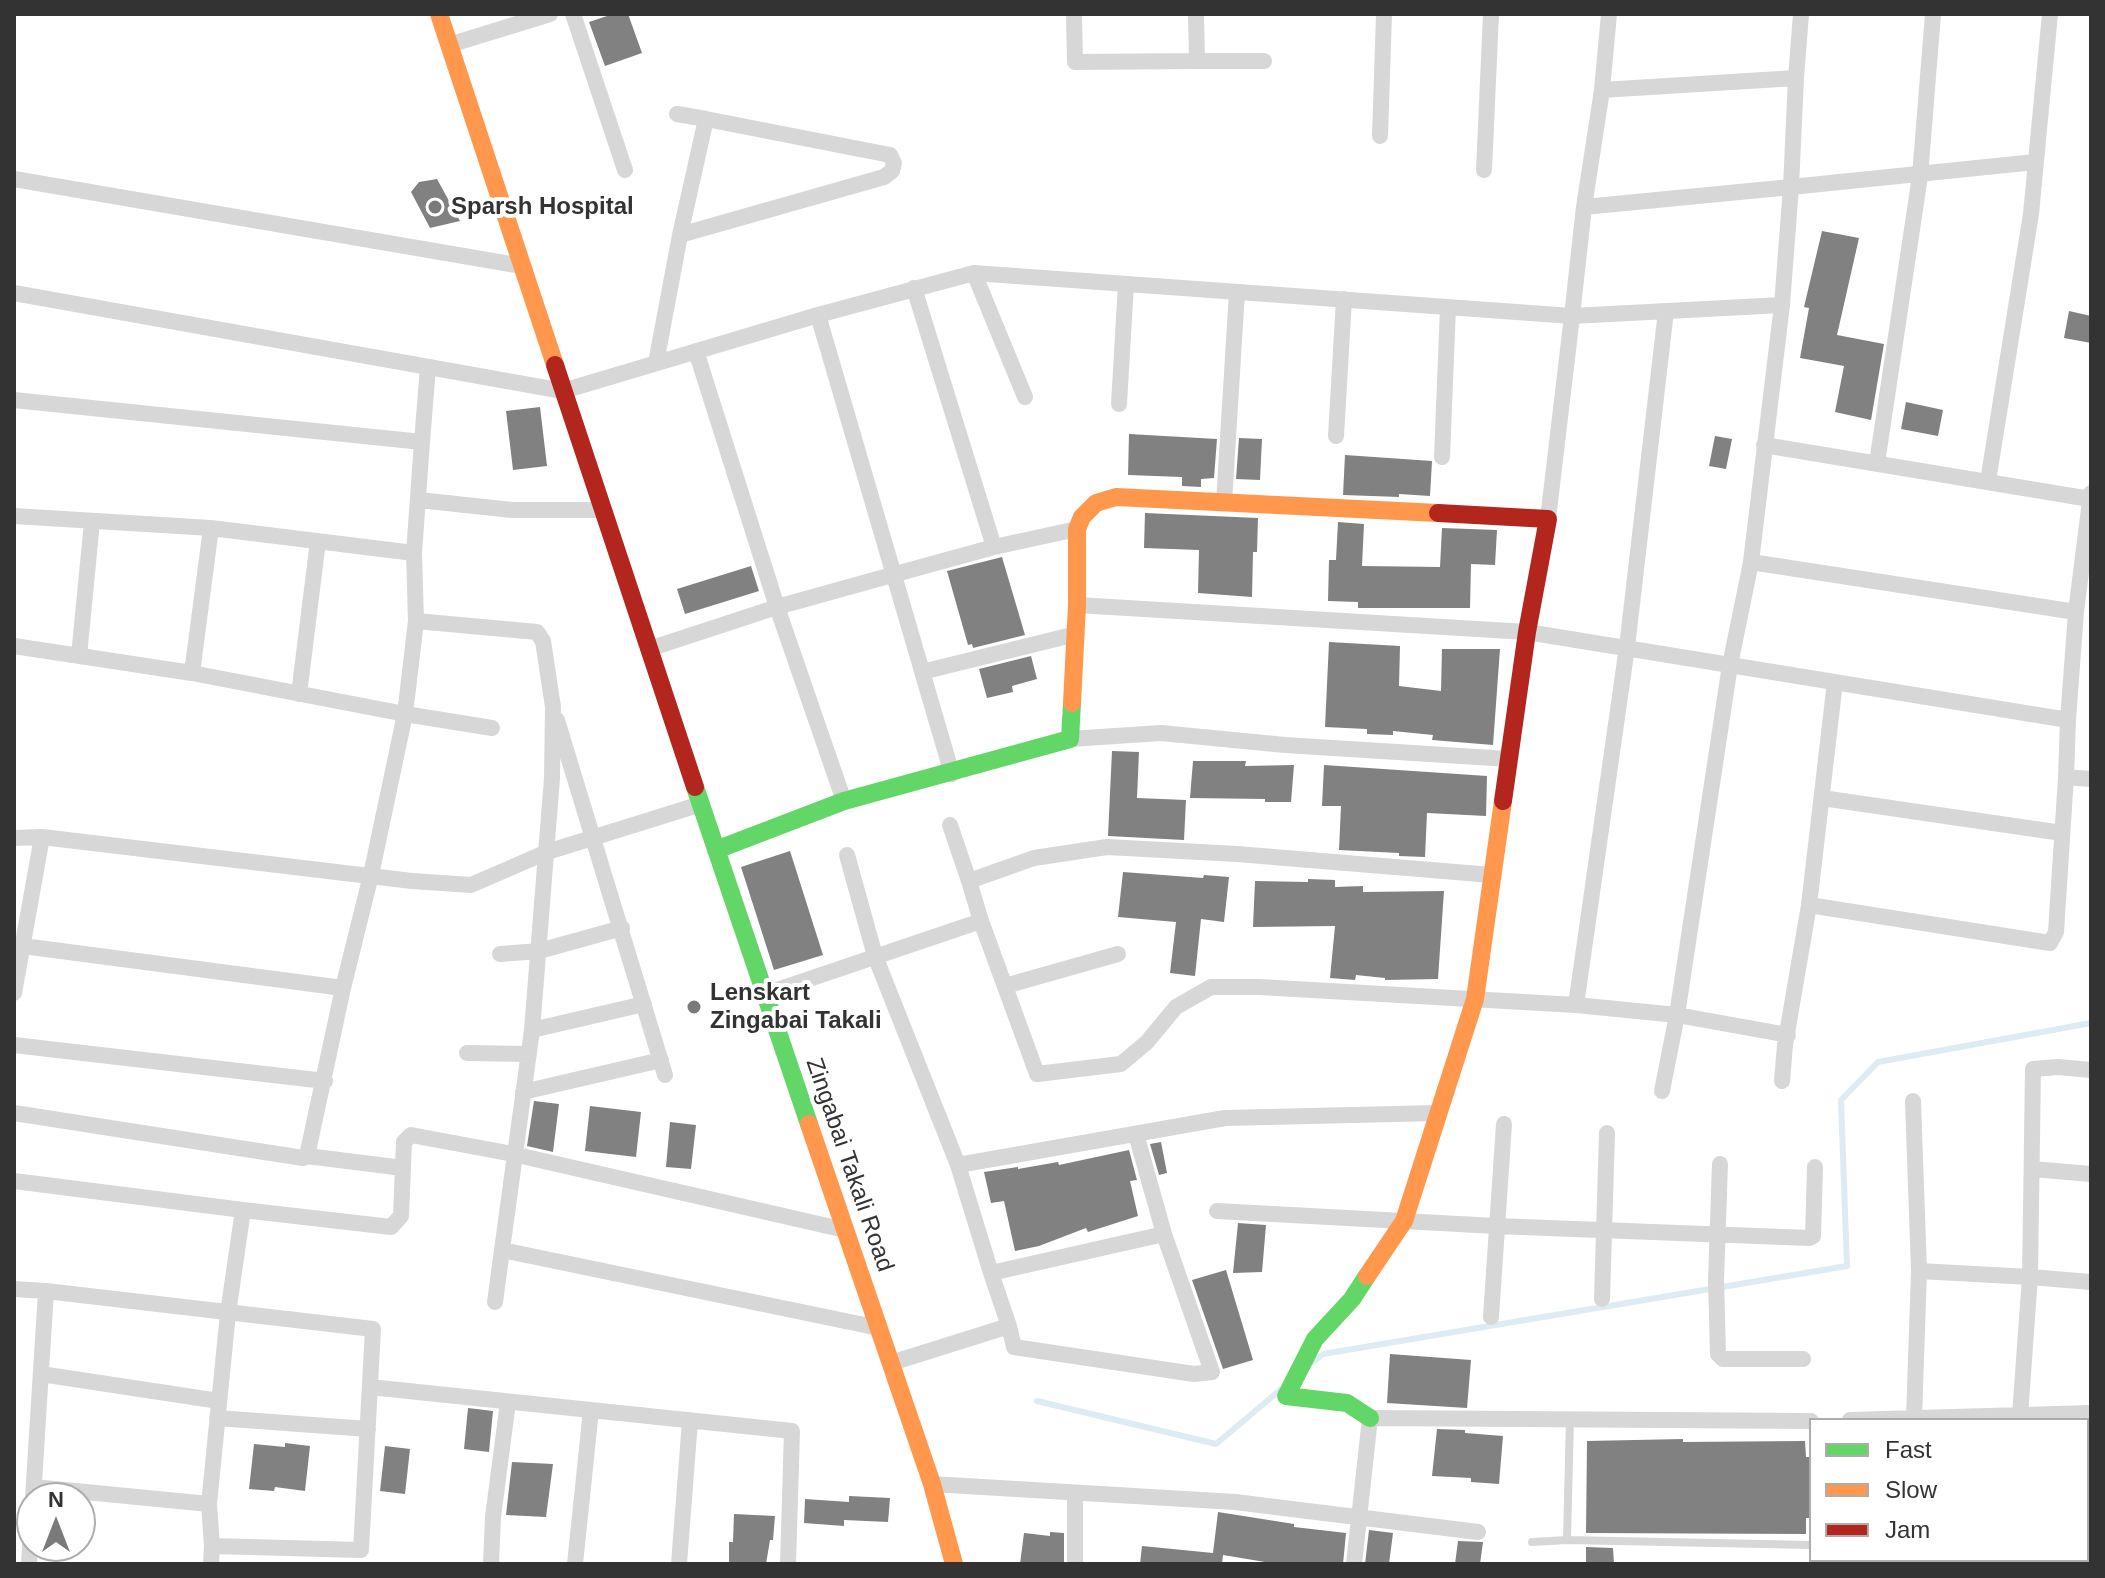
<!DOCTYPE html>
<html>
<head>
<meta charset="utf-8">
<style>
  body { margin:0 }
  #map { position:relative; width:2105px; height:1578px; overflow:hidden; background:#fff; font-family:Arial,sans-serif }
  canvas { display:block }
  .frame { position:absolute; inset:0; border:16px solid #333; pointer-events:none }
  .legend { position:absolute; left:1809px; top:1418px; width:280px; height:144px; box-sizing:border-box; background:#fff; border:2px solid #adadad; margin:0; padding:10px 14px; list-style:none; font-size:24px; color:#333 }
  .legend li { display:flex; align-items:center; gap:16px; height:40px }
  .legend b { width:40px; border:2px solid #adadad }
  .north { position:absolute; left:16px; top:1482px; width:80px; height:80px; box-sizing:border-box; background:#fff; border:2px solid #adadad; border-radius:50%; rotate:0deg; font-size:22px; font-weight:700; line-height:32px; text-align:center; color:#333 }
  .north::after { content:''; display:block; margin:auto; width:28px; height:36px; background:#7a7a7a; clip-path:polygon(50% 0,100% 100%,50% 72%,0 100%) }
</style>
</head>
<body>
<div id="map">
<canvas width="2105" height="1578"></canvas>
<div class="frame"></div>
<ul class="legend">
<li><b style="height:10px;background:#63d668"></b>Fast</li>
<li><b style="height:10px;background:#ff974d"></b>Slow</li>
<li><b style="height:10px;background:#b3261e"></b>Jam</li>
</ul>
<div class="north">N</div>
</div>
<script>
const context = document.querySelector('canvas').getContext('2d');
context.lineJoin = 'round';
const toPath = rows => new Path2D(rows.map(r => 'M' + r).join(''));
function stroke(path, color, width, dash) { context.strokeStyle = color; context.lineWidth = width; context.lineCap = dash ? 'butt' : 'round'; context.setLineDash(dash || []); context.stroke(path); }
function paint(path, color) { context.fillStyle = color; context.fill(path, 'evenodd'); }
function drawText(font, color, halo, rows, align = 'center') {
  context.font = font + ' Arial,sans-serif'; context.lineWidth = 8; context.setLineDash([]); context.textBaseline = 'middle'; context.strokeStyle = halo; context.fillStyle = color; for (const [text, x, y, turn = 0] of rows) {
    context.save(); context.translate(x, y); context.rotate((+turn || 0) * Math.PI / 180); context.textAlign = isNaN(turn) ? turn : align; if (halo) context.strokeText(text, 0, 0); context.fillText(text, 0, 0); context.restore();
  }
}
const stream = toPath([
  [1313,1362,1323,1354,1847,1266,1841,1100,1878,1062,2091,1023],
  [1037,1401,1216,1444,1280,1390]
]);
const building = toPath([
  [613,14,628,14,642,53,605,66,589,22],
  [437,179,460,221,430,228,411,192,419,182],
  [1822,231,1859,238,1837,335,1884,344,1871,420,1835,412,1844,366,1800,358,1809,308,1804,307],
  [2069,311,2091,316,2091,343,2064,338],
  [1906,402,1943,410,1938,436,1901,429],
  [540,407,547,466,513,470,506,411],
  [1129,434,1217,439,1214,478,1201,479,1201,487,1182,486,1182,477,1128,475],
  [1715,436,1732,439,1726,469,1709,466],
  [1239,438,1262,439,1260,480,1236,479],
  [1345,455,1432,461,1430,496,1399,494,1399,497,1343,495],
  [1145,513,1258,518,1257,552,1253,552,1252,597,1198,593,1199,550,1144,548],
  [1338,522,1364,524,1362,566,1440,567,1442,528,1497,530,1495,565,1471,564,1470,608,1358,608,1358,602,1328,601,1329,560,1336,560],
  [1002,557,1025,635,973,648,972,644,968,645,947,571],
  [751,566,759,591,685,614,677,589],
  [1329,642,1400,646,1399,686,1441,691,1442,649,1500,649,1493,745,1432,740,1433,735,1393,731,1393,735,1367,734,1367,729,1325,727],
  [1031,656,1037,679,1012,686,1013,692,987,698,979,669],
  [1112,751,1139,752,1137,798,1186,800,1184,840,1108,836],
  [1193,761,1246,761,1245,766,1294,765,1291,802,1265,802,1265,799,1190,798],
  [1324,765,1487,776,1486,816,1427,813,1425,857,1399,856,1399,853,1339,850,1341,806,1322,806],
  [790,851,823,955,774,970,741,867],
  [1123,872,1203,878,1204,875,1229,877,1224,922,1201,919,1195,976,1170,973,1176,922,1118,917],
  [1308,879,1335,880,1335,887,1363,886,1363,892,1444,891,1438,979,1385,980,1385,978,1356,975,1355,980,1330,978,1335,926,1253,927,1255,881,1308,882],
  [534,1101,559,1104,553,1152,527,1146],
  [590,1106,641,1112,636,1157,585,1151],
  [670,1122,696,1125,691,1169,666,1167],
  [1161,1142,1167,1173,1159,1175,1150,1144],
  [1129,1150,1137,1180,1130,1181,1138,1216,1088,1232,1086,1228,1039,1246,1015,1251,1004,1201,991,1203,984,1172,1018,1167,1018,1169,1058,1162,1059,1165],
  [1238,1223,1266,1225,1262,1272,1233,1273],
  [1226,1270,1253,1360,1223,1369,1192,1280],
  [1390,1354,1471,1360,1467,1408,1387,1403],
  [468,1408,493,1411,489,1452,464,1449],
  [1437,1429,1465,1430,1465,1433,1503,1436,1499,1484,1471,1482,1471,1478,1432,1476],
  [1683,1439,1683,1442,1805,1441,1806,1457,1811,1457,1811,1518,1806,1518,1806,1534,1586,1533,1587,1441],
  [285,1443,310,1446,305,1491,275,1487,274,1491,249,1489,254,1444,285,1447],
  [385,1446,410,1449,405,1494,380,1491],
  [512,1462,553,1464,546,1517,506,1515],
  [849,1496,890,1498,888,1522,844,1520,844,1526,804,1523,805,1499,849,1502],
  [1218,1512,1294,1524,1294,1527,1346,1533,1343,1564,1277,1564,1223,1555,1222,1564,1140,1564,1142,1546,1213,1553],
  [734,1514,775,1516,773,1540,770,1540,766,1564,729,1564,729,1542,733,1542],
  [1369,1530,1393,1533,1389,1564,1365,1564],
  [1050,1532,1064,1533,1064,1564,1020,1564,1024,1533,1050,1536],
  [1458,1541,1483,1542,1480,1564,1455,1564],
  [1586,1547,1613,1548,1614,1564,1586,1564]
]);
const lane = toPath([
  [1567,1540,1811,1545],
  [1532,1542,1567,1540,1570,1418]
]);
const street = toPath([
  [573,14,625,170],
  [1074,14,1075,62,1197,61,1196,14],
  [449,45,550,14],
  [1197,61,1264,61],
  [1796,78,1801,14],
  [1602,90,1609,14],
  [677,114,706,119],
  [1380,136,1384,14],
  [1484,170,1491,14],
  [14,179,522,266],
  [974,273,1572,316,1584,207,1791,187,1796,78,1602,90,1584,207],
  [914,288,994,547],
  [14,293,563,391,818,315],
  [696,351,777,607,844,801],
  [656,363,680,235,706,119,890,155,894,163,892,171,884,177,680,235],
  [14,400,422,442,414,553,416,621,405,714,371,875,343,988,307,1156,303,1158,14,1113],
  [1119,404,1126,284],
  [1336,436,1344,299],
  [422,442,428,367],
  [1764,445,2090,499],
  [1442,457,1448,307],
  [1877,463,1920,176,1933,14],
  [1988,481,2031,214,2050,14],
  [419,500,512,510,602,510],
  [1224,503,1237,292],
  [14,516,211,528,414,553],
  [1548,519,1572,316,1782,305],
  [1751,562,2076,612],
  [1077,605,1527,632,2068,720,2066,777,2091,779],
  [416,621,537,632,543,641,553,707,552,778,532,1030,502,1250,879,1328],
  [14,646,192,673,405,714,492,728],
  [649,649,777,607,892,575,994,547,1077,529],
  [79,656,92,522],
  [922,672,1076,634],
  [192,673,211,528],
  [299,694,318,541],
  [557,720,665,1075],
  [2068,720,2076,612,2091,493],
  [1070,739,1161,733,1285,745,1509,759],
  [952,774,818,315,974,273,1025,397],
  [1822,798,2062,833],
  [950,825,969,881],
  [14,838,42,837,412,881,471,885,547,852,701,804],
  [847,855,875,956,958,1165,991,1273],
  [1809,905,2050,943,2056,932,2066,777],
  [981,921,1037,1074,1121,1064,1147,1042,1176,1007,1211,987,1259,987,1576,1005,1677,1015,1788,1035],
  [23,946,343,988],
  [500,954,539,951,622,928],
  [1005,986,1118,954],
  [14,993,42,837],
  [765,994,981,921,969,881,1034,858,1107,847,1237,854,1492,875],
  [1576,1005,1627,647,1666,311],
  [532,1030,644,1004],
  [14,1045,325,1081],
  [467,1053,529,1054],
  [1782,1081,1785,1045,1809,905,1835,682],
  [1662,1091,1677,1015,1730,665,1751,562,1782,305,1791,187,2035,162],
  [523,1092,661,1060],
  [1913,1101,1919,1271,1914,1418],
  [307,1156,403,1168],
  [1720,1164,1716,1280,1718,1354,1723,1359,1803,1359],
  [958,1165,1225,1118,1438,1113],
  [2032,1169,2091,1174],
  [14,1181,243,1210,228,1313,209,1504],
  [243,1210,391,1227,401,1216,404,1142,411,1135,513,1154,845,1230],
  [1217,1211,1496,1226,1809,1238,1813,1236,1815,1167],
  [1919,1271,2030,1277,2033,1069,2058,1067,2091,1070],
  [14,1289,46,1291,33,1498],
  [1602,1299,1607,1133],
  [495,1302,502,1250],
  [1491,1317,1504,1124],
  [1009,1326,1014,1347,1194,1374,1212,1372,1164,1234,1136,1134],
  [891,1363,1009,1326,991,1273,1164,1234],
  [41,1374,219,1401],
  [370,1387,792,1431,788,1564],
  [2020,1415,2030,1277,2091,1282],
  [217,1418,368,1429],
  [1850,1420,2091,1413],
  [932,1484,1235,1502,1478,1532],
  [34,1487,209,1504,212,1546,361,1550,373,1329,46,1291],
  [2087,1557,2091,1557],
  [1990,1560,2020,1560],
  [29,1564,32,1512],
  [211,1564,212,1546],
  [491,1564,493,1517,508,1402],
  [575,1564,591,1410],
  [679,1564,690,1421],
  [1075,1564,1075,1493],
  [1354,1564,1370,1418,1811,1421]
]);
const fast = toPath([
  [695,787,809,1124],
  [716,850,844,801,1070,739,1072,703],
  [1367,1276,1352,1299,1315,1339,1286,1396,1347,1403,1370,1418]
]);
const slow = toPath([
  [439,14,555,365],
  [1072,703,1077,605,1077,529,1082,517,1096,503,1116,497,1438,513],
  [809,1124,932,1484,954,1564],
  [1367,1276,1404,1221,1475,999,1503,801]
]);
const jam = toPath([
  [555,365,695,787],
  [1438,513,1548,519,1527,632,1503,801]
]);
const markers = [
  [435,207,8,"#7a7a7a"],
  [694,1007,8,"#7a7a7a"]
];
const poiNames = [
  ["Sparsh Hospital",451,207],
  ["Lenskart",710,993],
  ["Zingabai Takali",710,1021]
];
const streetNames = [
  ["Zingabai Takali Road",849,1165,71]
];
stroke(stream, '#ddebf3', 6);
paint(building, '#818181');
stroke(lane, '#d7d7d7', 8);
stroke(street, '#d7d7d7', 16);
stroke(fast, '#63d668', 18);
stroke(slow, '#ff974d', 18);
stroke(jam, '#b3261e', 18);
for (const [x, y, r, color] of markers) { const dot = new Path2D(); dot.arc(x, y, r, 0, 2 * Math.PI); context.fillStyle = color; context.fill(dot); stroke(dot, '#fff', 3); }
drawText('bold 24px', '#333', '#fff', poiNames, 'left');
drawText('24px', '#333', '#fff', streetNames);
</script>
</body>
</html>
